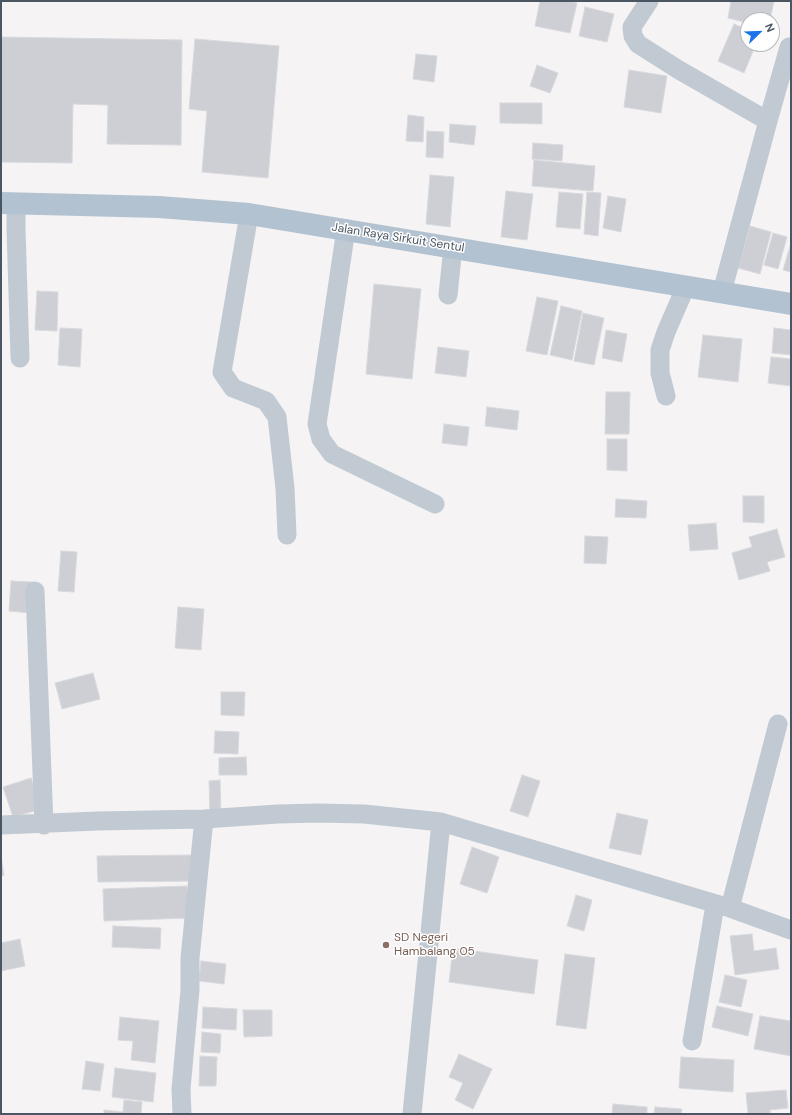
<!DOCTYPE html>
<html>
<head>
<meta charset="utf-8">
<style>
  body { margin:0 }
  #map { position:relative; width:792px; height:1115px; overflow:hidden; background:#f5f3f3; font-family:"DM Sans",sans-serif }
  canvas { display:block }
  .frame { position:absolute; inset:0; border:2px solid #4a5661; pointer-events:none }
  .north { position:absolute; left:740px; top:12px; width:40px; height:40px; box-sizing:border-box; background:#fff; border:1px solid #b7bbc0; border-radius:50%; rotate:67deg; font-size:11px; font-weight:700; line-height:16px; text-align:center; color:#4a5661 }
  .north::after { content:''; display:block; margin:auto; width:14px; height:18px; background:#1a73e8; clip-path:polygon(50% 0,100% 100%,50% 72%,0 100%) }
</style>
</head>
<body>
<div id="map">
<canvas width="792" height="1115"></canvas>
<div class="frame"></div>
<div class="north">N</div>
</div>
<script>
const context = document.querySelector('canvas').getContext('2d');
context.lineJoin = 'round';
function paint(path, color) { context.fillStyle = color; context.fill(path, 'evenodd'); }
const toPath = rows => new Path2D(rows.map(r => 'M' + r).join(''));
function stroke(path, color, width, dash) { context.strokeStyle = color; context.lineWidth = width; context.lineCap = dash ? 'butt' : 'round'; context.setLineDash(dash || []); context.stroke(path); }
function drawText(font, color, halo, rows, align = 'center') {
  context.font = font + ' "DM Sans",sans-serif'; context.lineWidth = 3; context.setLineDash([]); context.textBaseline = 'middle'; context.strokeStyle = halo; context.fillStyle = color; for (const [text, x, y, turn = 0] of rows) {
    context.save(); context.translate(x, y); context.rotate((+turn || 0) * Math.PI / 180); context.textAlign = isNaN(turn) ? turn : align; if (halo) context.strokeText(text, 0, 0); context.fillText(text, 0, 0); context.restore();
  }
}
const building = toPath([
  [540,1,569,1,577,3,570,33,535,26,540,1],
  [731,1,774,1,770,20,748,20,748,23,728,18,731,1],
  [585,7,614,14,607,42,579,36,585,7],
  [734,24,748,30,748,44,756,44,744,73,718,61,734,24],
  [1,37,182,40,181,145,107,144,108,105,73,104,72,163,1,162,1,37],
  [195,39,279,46,268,178,202,172,207,111,189,109,195,39],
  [416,54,437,56,434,82,413,79,416,54],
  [537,65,558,73,550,93,530,86,537,65],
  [629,70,667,76,661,113,624,107,629,70],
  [500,103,542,103,542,124,500,123,500,103],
  [408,115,424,117,423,142,406,141,408,115],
  [450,124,476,126,474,145,449,142,450,124],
  [427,131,444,132,443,158,426,157,427,131],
  [533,143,563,145,562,161,532,159,533,143],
  [534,160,595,166,593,191,532,186,534,160],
  [430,175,454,177,450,227,426,224,430,175],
  [506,191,533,194,527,240,501,237,506,191],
  [559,192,583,194,580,229,556,227,559,192],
  [587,192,601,193,598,236,584,234,587,192],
  [608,196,626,199,621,232,603,228,608,196],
  [750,226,771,232,760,274,738,268,750,226],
  [773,233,787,237,778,269,764,265,773,233],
  [791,243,791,272,783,270,791,243],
  [374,284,421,289,412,379,366,374,374,284],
  [37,291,58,292,57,331,35,330,37,291],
  [537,297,558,301,547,355,526,351,537,297],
  [561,306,582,311,572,360,550,355,561,306],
  [583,313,604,318,594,365,574,361,583,313],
  [60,328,82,329,80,367,58,365,60,328],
  [774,328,791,330,791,355,772,353,774,328],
  [606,330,627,334,622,362,602,358,606,330],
  [703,335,742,339,738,382,698,377,703,335],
  [438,347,469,351,466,377,435,373,438,347],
  [771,357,791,359,791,386,768,383,771,357],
  [606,392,630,392,629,434,605,434,606,392],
  [487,407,519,411,517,430,485,426,487,407],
  [444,424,469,427,467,446,442,443,444,424],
  [607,439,627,439,627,471,607,470,607,439],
  [743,496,764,496,764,523,743,522,743,496],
  [616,499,647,501,646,518,615,517,616,499],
  [716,523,718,549,690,551,688,525,716,523],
  [777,529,785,557,767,562,770,571,739,580,732,553,752,547,749,537,777,529],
  [585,536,608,537,606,564,584,563,585,536],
  [61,551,77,552,74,592,58,591,61,551],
  [11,581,33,582,31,613,9,611,11,581],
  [178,607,204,609,201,650,175,648,178,607],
  [93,673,100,699,62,709,55,683,93,673],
  [221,692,245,692,244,716,221,715,221,692],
  [215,731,239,732,238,754,214,753,215,731],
  [246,757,247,775,219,775,219,758,246,757],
  [522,775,540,781,528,817,510,811,522,775],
  [31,778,41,809,13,817,3,787,31,778],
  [220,780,221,815,210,815,209,781,220,780],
  [617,813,648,820,641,855,609,848,617,813],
  [472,847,499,857,487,893,460,884,472,847],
  [195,855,196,881,98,882,97,856,195,855],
  [1,857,4,875,1,876,1,857],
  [187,886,189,918,104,921,103,889,187,886],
  [576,895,592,900,584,931,567,926,576,895],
  [113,926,161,928,160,949,112,947,113,926],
  [752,934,754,951,776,948,779,969,735,975,730,936,752,934],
  [20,939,25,966,1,971,1,943,20,939],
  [453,948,538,960,534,994,449,982,453,948],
  [565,954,595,958,586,1029,556,1025,565,954],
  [201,961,226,964,224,984,199,981,201,961],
  [725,975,747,980,741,1007,719,1002,725,975],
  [717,1006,753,1014,748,1036,712,1027,717,1006],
  [203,1007,237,1009,236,1030,202,1028,203,1007],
  [243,1010,272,1010,272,1036,244,1037,243,1010],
  [760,1016,791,1021,791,1056,754,1049,760,1016],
  [120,1017,159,1021,155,1063,131,1060,133,1041,118,1040,120,1017],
  [202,1032,221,1034,220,1053,201,1052,202,1032],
  [459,1054,492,1069,473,1109,455,1100,463,1083,449,1077,459,1054],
  [200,1056,217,1057,216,1086,199,1086,200,1056],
  [681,1057,734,1060,733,1092,679,1088,681,1057],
  [86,1061,104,1064,100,1091,82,1089,86,1061],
  [115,1068,156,1073,153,1102,112,1097,115,1068],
  [786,1090,788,1108,770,1110,770,1114,748,1114,746,1093,786,1090],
  [124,1100,142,1102,141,1114,104,1114,104,1110,123,1112,124,1100],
  [613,1104,647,1107,647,1114,612,1114,613,1104],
  [655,1107,682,1109,681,1114,654,1114,655,1107]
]);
const minor = toPath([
  [649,1,632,27,633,36,638,44,679,70,768,121,722,292],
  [768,121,789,47],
  [16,203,16,229,20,358],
  [249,214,222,372,233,388,266,401,277,417,285,488,287,535],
  [346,229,317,424,321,439,332,454,435,504],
  [448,295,453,247],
  [666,396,660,373,660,350,666,332,686,286],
  [35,591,44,825],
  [1,825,98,821,204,819,278,814,318,813,364,814,441,822,730,908,791,930],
  [730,908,778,724],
  [692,1041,715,905],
  [182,1114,181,1089,190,990,190,958,204,819],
  [412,1114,441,822]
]);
const major = toPath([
  [1,203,159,207,249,214,791,304]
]);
const markers = [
  [386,945,4,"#8d6e63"]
];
const streetNames = [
  ["Jalan Raya Sirkuit Sentul",398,238,9]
];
const educationNames = [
  ["SD Negeri",394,938],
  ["Hambalang 05",394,952]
];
paint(building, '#cdcfd5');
stroke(building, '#d7d9de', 1);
stroke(minor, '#c1cad2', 19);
stroke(major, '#b3c2d1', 22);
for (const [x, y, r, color] of markers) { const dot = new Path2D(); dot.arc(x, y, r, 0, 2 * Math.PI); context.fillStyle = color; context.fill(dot); stroke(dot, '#fff', 1.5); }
drawText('12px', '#4a5661', '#fff', streetNames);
drawText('12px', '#785e54', '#fff', educationNames, 'left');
</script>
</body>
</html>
